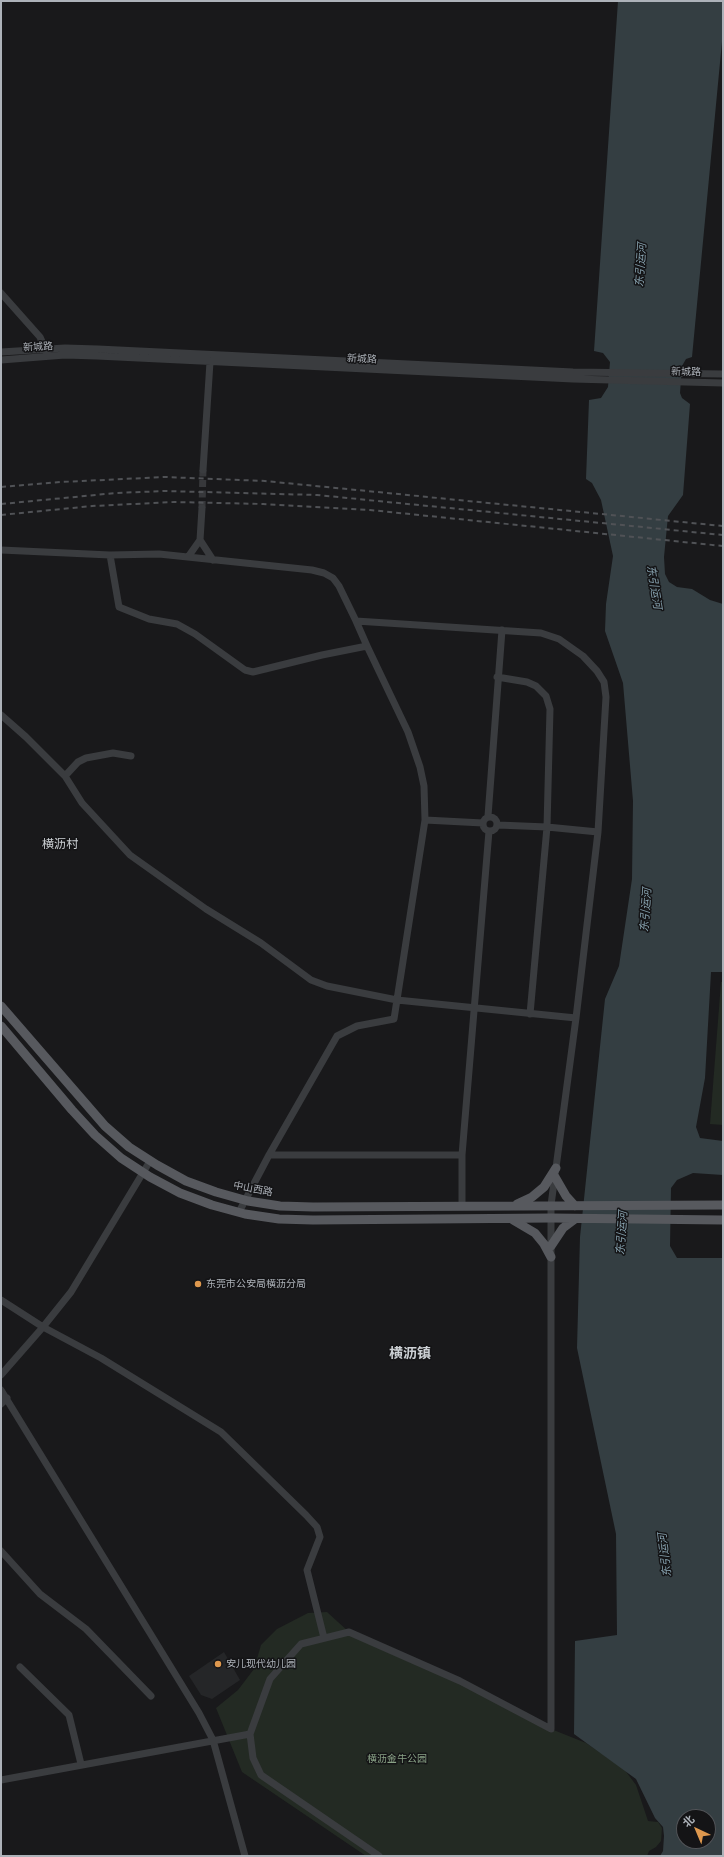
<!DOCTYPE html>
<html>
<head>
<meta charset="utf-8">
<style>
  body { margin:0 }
  #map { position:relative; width:724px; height:1857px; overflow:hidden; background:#19191b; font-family:Inter,"Noto Sans SC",sans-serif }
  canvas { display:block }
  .frame { position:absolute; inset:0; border:2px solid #adb2b9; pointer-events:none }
  .north { position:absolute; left:676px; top:1809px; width:40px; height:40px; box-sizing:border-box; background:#141416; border:1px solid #515357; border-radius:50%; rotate:316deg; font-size:11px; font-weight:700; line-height:16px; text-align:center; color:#adb2b9 }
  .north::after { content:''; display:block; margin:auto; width:14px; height:18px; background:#de984e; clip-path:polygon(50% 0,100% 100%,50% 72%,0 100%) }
</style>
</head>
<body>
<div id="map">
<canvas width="724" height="1857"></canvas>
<div class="frame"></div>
<div class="north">北</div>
</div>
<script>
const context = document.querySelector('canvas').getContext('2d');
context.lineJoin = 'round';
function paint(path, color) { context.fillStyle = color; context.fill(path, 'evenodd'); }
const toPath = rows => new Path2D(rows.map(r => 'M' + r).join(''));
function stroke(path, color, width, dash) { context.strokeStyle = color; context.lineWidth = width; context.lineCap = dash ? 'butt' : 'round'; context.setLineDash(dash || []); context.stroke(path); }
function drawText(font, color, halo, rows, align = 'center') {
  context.font = font + ' Inter,"Noto Sans SC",sans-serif'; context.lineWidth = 3; context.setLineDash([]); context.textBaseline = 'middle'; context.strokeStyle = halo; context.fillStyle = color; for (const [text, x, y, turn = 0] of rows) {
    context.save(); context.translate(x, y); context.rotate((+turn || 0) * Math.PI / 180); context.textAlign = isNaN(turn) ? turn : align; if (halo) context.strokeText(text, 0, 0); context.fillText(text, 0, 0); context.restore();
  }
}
const built = toPath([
  [224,1652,240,1680,212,1699,201,1695,189,1676]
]);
const green = toPath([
  [721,982,723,982,723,1125,710,1124],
  [327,1612,349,1632,460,1681,551,1729,586,1743,624,1769,636,1785,648,1821,658,1822,662,1828,661,1841,656,1847,649,1851,647,1856,366,1856,242,1772,216,1708,238,1690,254,1669,261,1645,277,1629,308,1613]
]);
const water = toPath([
  [618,1,723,1,723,31,692,357,686,359,682,366,680,393,682,398,690,404,683,495,668,516,664,557,665,574,669,582,677,587,692,589,710,600,723,604,723,972,711,972,705,1078,696,1127,700,1138,723,1141,723,1175,693,1173,677,1180,671,1188,670,1246,677,1258,723,1258,723,1856,660,1856,663,1851,664,1836,663,1827,655,1818,636,1779,574,1734,575,1641,617,1635,616,1534,577,1348,580,1237,605,999,619,966,632,879,633,801,623,683,605,631,606,604,613,556,601,500,592,483,586,479,589,400,601,398,608,387,610,362,603,353,594,351],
  [684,1817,708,1817,708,1841,684,1841]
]);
const minorTunnel = toPath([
  [202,508,203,470]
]);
const minor = toPath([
  [1,293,40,337,47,353],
  [1,352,65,348,98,349,573,372,723,374],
  [1,360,65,355,97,356,573,379,723,383],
  [203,470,210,362],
  [200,540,202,508],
  [1,550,110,555,159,554,312,570,324,573,333,578,339,586,356,621,541,633,559,639,583,656,597,671,604,682,606,697,598,832,576,1018,551,1205,551,1729,460,1681,349,1632,301,1644,270,1679,250,1734,253,1758,261,1775,379,1856],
  [110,555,119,607,149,619,177,624,195,634,245,670,253,672,322,655,367,646,356,621],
  [188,557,200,540,213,560],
  [497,677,527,682,536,686,546,696,550,709,547,827,530,1014],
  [1,715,26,737,65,776,82,803,130,855,206,909,261,943,311,980,327,986,397,1000,576,1018],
  [65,776,78,762,86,758,113,753,131,756],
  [488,816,502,630],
  '483 824a7 7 0 1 1 14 0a7 7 0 1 1-14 0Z',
  [425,820,483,823],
  [498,825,547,827,598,832],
  [269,1155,462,1155],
  [462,1206,462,1155,489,831],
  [239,1212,269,1155,337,1036,357,1026,394,1019,425,820,424,786,420,767,408,732,367,646],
  [1,1300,43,1327,101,1358,221,1432,306,1515,317,1527,320,1537,307,1570,324,1638],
  [1,1375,43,1327,71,1292,150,1161],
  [1,1390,199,1713,213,1740,245,1856],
  [1,1404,7,1398],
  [1,1551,40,1594,86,1629,151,1696],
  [20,1667,69,1715,81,1764],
  [1,1780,250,1734]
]);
const major = toPath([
  [1,1006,105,1126,129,1147,157,1165,186,1181,216,1192,248,1201,280,1206,313,1207,723,1205],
  [1,1026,72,1110,95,1135,121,1158,150,1177,180,1193,212,1205,245,1214,279,1219,313,1220,551,1218,723,1220],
  [555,1177,566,1196,575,1206],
  [517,1204,532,1197,544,1187,556,1168],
  [513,1220,535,1233,544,1244,551,1257],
  [551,1246,563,1228,575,1219]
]);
const rail = toPath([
  [1,487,61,482,165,477,265,481,723,526],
  [1,504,116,493,165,491,317,495,723,535],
  [1,515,92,506,174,502,263,504,370,510,723,546]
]);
const markers = [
  [198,1284,4,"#de984e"],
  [218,1664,4,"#de984e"]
];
const streetNames = [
  ["新城路",38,347,-3],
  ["新城路",362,359,3],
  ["新城路",686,372,1],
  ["中山西路",253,1189,11]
];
const poiNames = [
  ["东莞市公安局横沥分局",206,1284],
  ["安儿现代幼儿园",226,1664]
];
const parkNames = [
  ["横沥金牛公园",397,1759]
];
const waterNames = [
  ["东引运河",641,265,-86],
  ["东引运河",654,587,81],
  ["东引运河",646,910,-86],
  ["东引运河",622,1233,-86],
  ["东引运河",665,1555,-97]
];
const quarterNames = [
  ["横沥村",60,844]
];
const districtNames = [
  ["横沥镇",410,1354]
];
paint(built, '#252628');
paint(green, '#232a23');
paint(water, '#343e42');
stroke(minorTunnel, '#37383b', 7, [7, 3.5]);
stroke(minor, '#3a3c3f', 7);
stroke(major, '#57595e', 9);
stroke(rail, '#505256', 2, [5, 4]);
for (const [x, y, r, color] of markers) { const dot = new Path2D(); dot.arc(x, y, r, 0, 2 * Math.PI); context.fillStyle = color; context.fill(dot); stroke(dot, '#141416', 1.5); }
drawText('10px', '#adb2b9', '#141416', streetNames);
drawText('10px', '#adb2b9', '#141416', poiNames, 'left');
drawText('10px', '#89a286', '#141416', parkNames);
drawText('italic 11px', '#88a3b0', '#141416', waterNames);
drawText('12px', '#cdd1d5', '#141416', quarterNames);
drawText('bold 14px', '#cdd1d5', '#141416', districtNames);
</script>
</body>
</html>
